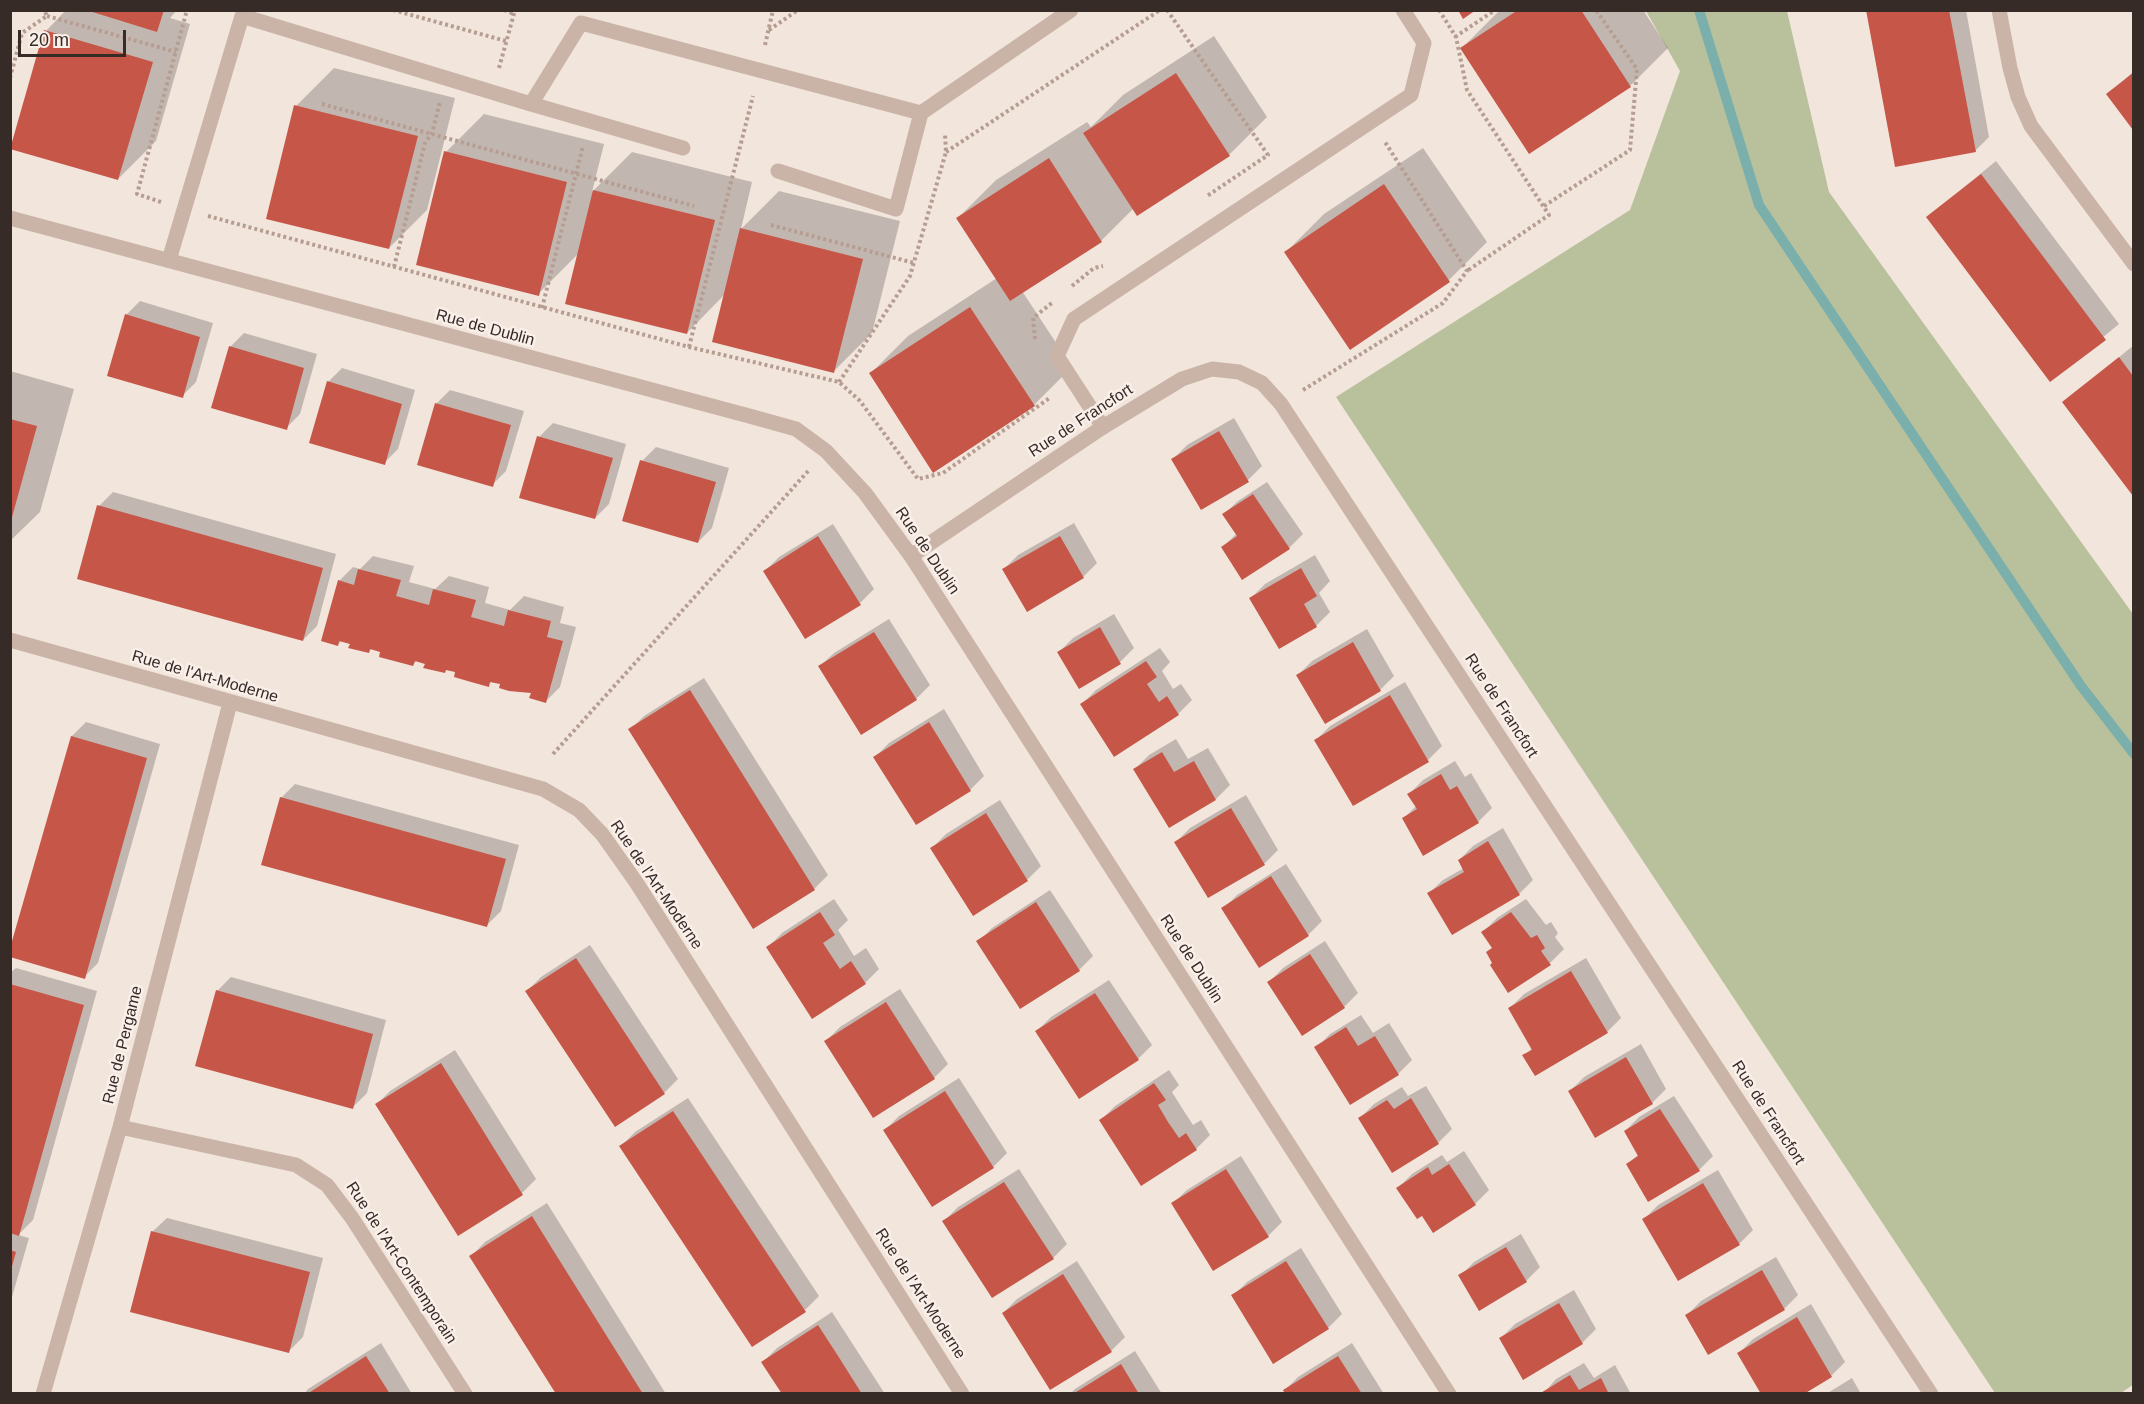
<!DOCTYPE html>
<html>
<head>
<meta charset="utf-8">
<style>
  body { margin:0 }
  #map { position:relative; width:2144px; height:1404px; overflow:hidden; background:#f2e5dc; font-family:Arial,sans-serif }
  canvas { display:block }
  .frame { position:absolute; inset:0; border:12px solid #372b28; pointer-events:none }
  .scale { position:absolute; left:18px; top:30px; width:108px; height:27px; box-sizing:border-box; border:3px solid #372b28; border-top:0; padding-left:8px; font-size:18px; line-height:21px; white-space:nowrap; color:#372b28; -webkit-text-stroke:4px #faf0e9; paint-order:stroke }
</style>
</head>
<body>
<div id="map">
<canvas width="2144" height="1404"></canvas>
<div class="frame"></div>
<div class="scale">20 m</div>
</div>
<script>
const context = document.querySelector('canvas').getContext('2d');
context.lineJoin = 'round';
function paint(path, color) { context.fillStyle = color; context.fill(path, 'evenodd'); }
const toPath = rows => new Path2D(rows.map(r => 'M' + r).join(''));
function stroke(path, color, width, dash) { context.strokeStyle = color; context.lineWidth = width; context.lineCap = dash ? 'butt' : 'round'; context.setLineDash(dash || []); context.stroke(path); }
function drawText(font, color, halo, rows, align = 'center') {
  context.font = font + ' Arial,sans-serif'; context.lineWidth = 5; context.setLineDash([]); context.textBaseline = 'middle'; context.strokeStyle = halo; context.fillStyle = color; for (const [text, x, y, turn = 0] of rows) {
    context.save(); context.translate(x, y); context.rotate((+turn || 0) * Math.PI / 180); context.textAlign = isNaN(turn) ? turn : align; if (halo) context.strokeText(text, 0, 0); context.fillText(text, 0, 0); context.restore();
  }
}
const green = toPath([
  [1646,11,1787,11,1829,192,2133,614,2134,1384,2121,1393,1995,1393,1336,397,1630,210,1680,71]
]);
const shadow = toPath([
  [66,10,177,10,170,18,190,24,156,141,118,179,46,31],
  [1500,10,1643,10,1668,48,1630,86,1462,48],
  [1868,10,1966,10,1989,137,1975,151],
  [1214,36,1267,117,1229,155,1137,214,1134,208,1101,241,1022,291,1072,367,1034,405,870,374,908,336,997,278,958,218,996,180,1087,122,1091,127,1123,95],
  [334,68,455,98,427,210,389,248,296,106],
  [2134,71,2134,128,2108,94],
  [484,114,604,144,592,192,632,152,752,182,741,229,779,191,900,221,872,333,834,371,725,294,687,333,578,254,538,294,446,152],
  [1423,148,1487,242,1449,280,1351,347,1286,252,1324,214],
  [1996,161,2119,324,2051,380,1928,217],
  [140,301,213,323,196,382,182,396,126,315],
  [244,333,317,354,300,414,286,428,230,347],
  [2134,345,2134,493,2064,402],
  [342,368,415,390,398,449,384,463,328,382],
  [10,371,74,389,40,512,10,541],
  [450,390,524,411,506,471,492,485,436,404],
  [1234,418,1262,466,1248,480,1202,508,1173,459,1187,445],
  [553,423,626,444,609,504,595,518,539,437],
  [656,447,729,468,712,528,698,542,642,461],
  [1267,482,1303,534,1289,548,1223,547,1237,533,1224,514,1238,501],
  [113,492,336,554,317,626,303,640,99,506],
  [1074,523,1097,563,1083,577,1027,610,1004,569,1018,555],
  [833,524,874,589,860,603,765,571,779,557],
  [1315,555,1330,581,1319,593,1330,612,1316,626,1251,598,1265,584],
  [373,556,414,566,409,582,435,589,449,576,489,587,485,603,510,610,524,596,564,607,560,623,576,627,560,687,546,701,533,692,523,689,519,692,501,687,502,683,492,681,488,685,457,671,427,663,417,660,413,665,382,651,372,648,369,652,342,640,338,645,339,581,353,567,360,569],
  [1114,614,1134,648,1120,662,1059,652,1073,638],
  [889,619,930,685,916,699,820,666,834,653],
  [1367,629,1394,676,1380,690,1325,722,1298,675,1312,661],
  [1160,648,1170,662,1162,671,1173,689,1181,684,1192,700,1178,714,1082,704,1096,690],
  [704,678,828,875,814,889,630,730,644,716],
  [1405,682,1442,746,1428,760,1354,804,1316,740,1330,726],
  [944,709,984,776,970,790,916,823,875,757,889,743],
  [86,722,160,744,98,963,84,977,72,736],
  [1176,739,1188,759,1208,748,1230,785,1216,799,1169,826,1135,769,1149,755],
  [1455,761,1465,777,1471,773,1492,808,1478,822,1404,818,1416,806,1409,794,1423,780],
  [295,784,519,845,501,911,487,925,281,798],
  [1246,795,1278,850,1264,864,1176,842,1190,828],
  [1000,800,1041,866,1027,880,932,848,946,834],
  [1503,828,1533,880,1519,894,1429,893,1443,880,1464,868,1459,860,1473,846],
  [1286,864,1322,921,1308,935,1223,909,1237,895],
  [1050,890,1093,956,1079,970,978,942,992,928],
  [834,899,848,920,838,930,854,956,866,948,879,969,865,983,768,947,782,933],
  [1526,899,1546,925,1551,922,1558,933,1555,937,1564,949,1550,963,1494,963,1488,952,1493,947,1483,932,1497,918],
  [1325,941,1358,993,1344,1007,1303,1034,1269,982,1283,968],
  [590,945,678,1079,664,1093,527,991,541,977],
  [1586,958,1621,1018,1607,1032,1524,1056,1533,1047,1510,1008,1524,994],
  [16,968,97,991,33,1220,18,1235,29,1238,10,1304,10,973],
  [231,977,386,1020,367,1093,353,1107,217,991],
  [1109,980,1152,1045,1138,1059,1037,1031,1051,1017],
  [900,989,948,1064,934,1078,826,1041,840,1027],
  [1361,1015,1373,1033,1389,1023,1412,1060,1398,1074,1316,1048,1330,1034],
  [1641,1044,1666,1089,1652,1103,1570,1091,1584,1077],
  [455,1050,536,1179,522,1193,458,1234,376,1105,390,1091],
  [1169,1070,1179,1085,1172,1092,1182,1108,1193,1125,1201,1120,1210,1135,1196,1149,1142,1184,1101,1120,1115,1106],
  [959,1078,1007,1153,993,1167,933,1205,885,1130,899,1116],
  [1426,1086,1452,1129,1438,1143,1360,1118,1374,1104,1402,1087,1408,1096],
  [1674,1096,1713,1156,1699,1170,1628,1164,1639,1154,1625,1131,1639,1117],
  [688,1098,819,1296,805,1310,621,1146,635,1132],
  [1464,1151,1489,1190,1475,1204,1422,1214,1398,1188,1412,1174,1442,1155,1447,1162],
  [1241,1156,1282,1222,1268,1236,1173,1203,1187,1190],
  [1019,1169,1067,1244,1053,1258,944,1221,958,1207],
  [1718,1170,1753,1230,1739,1244,1644,1219,1658,1205],
  [547,1203,666,1394,557,1394,471,1256,485,1242],
  [167,1218,323,1258,303,1337,289,1351,152,1232],
  [1521,1234,1540,1267,1526,1281,1460,1276,1474,1262],
  [1301,1248,1342,1314,1328,1328,1233,1296,1247,1282],
  [1776,1257,1798,1295,1784,1309,1687,1315,1701,1301],
  [1077,1261,1125,1337,1111,1351,1051,1388,1003,1313,1017,1299],
  [1574,1290,1596,1329,1582,1343,1501,1338,1515,1324],
  [1811,1304,1845,1362,1831,1376,1739,1353,1753,1339],
  [832,1312,885,1394,784,1394,763,1362,777,1348],
  [381,1343,412,1394,304,1394,308,1389],
  [1352,1343,1384,1394,1286,1394,1284,1391,1298,1377],
  [1135,1351,1162,1394,1070,1394,1075,1389],
  [1584,1363,1594,1378,1615,1365,1631,1394,1543,1394,1556,1379],
  [1852,1378,1861,1394,1826,1394]
]);
const stream = toPath([
  [1699,10,1759,205,2081,686,2134,754]
]);
const building = toPath([
  [86,10,164,10,157,32],
  [1458,10,1476,10,1463,19],
  [1518,10,1581,10,1631,87,1529,154,1460,48],
  [1866,10,1949,10,1976,152,1895,167],
  [44,30,153,62,118,180,10,149],
  [1176,73,1230,156,1137,216,1083,133],
  [2133,73,2133,130,2106,94],
  [294,105,418,136,389,249,266,219],
  [444,151,567,182,539,296,416,265],
  [1049,158,1102,242,1010,301,956,218],
  [1981,174,2106,340,2050,382,1926,217],
  [1384,184,1450,282,1350,350,1284,252],
  [593,190,715,220,687,334,565,304],
  [740,228,863,259,834,373,712,342],
  [970,307,1035,406,933,473,869,373],
  [125,314,200,337,183,398,107,376],
  [229,346,304,368,287,430,211,408],
  [2119,357,2133,376,2133,496,2062,402],
  [327,381,402,404,385,465,309,443],
  [435,403,511,425,493,487,417,465],
  [10,419,37,426,11,521,10,521],
  [1219,431,1249,482,1201,510,1171,459],
  [537,436,613,458,595,519,519,498],
  [640,460,716,482,698,543,622,521],
  [1253,494,1290,549,1242,580,1221,547,1237,536,1222,514],
  [97,505,323,568,303,641,77,579],
  [818,536,861,605,805,639,763,571],
  [1060,536,1084,578,1027,612,1002,569],
  [1301,568,1317,596,1304,604,1317,627,1279,649,1249,598],
  [358,569,401,580,396,596,429,605,433,589,476,600,471,617,504,626,508,610,551,621,547,637,563,641,546,703,529,698,531,693,509,691,499,688,500,684,490,682,489,687,471,682,454,677,455,672,446,670,445,673,423,668,425,664,415,661,413,666,379,657,380,652,370,649,369,653,348,648,350,644,339,641,338,646,321,641,338,580,354,585],
  [1100,627,1121,664,1079,689,1057,652],
  [874,632,917,700,861,735,818,666],
  [1353,642,1381,691,1325,724,1296,675],
  [1146,661,1157,677,1147,684,1159,702,1167,696,1179,715,1114,757,1080,704],
  [690,690,815,890,753,929,628,729],
  [1390,695,1429,762,1353,806,1314,740],
  [929,722,971,791,916,825,873,757],
  [71,736,147,758,85,979,10,957,10,948],
  [1162,752,1174,772,1194,761,1216,800,1169,828,1133,769],
  [1441,774,1450,790,1457,786,1479,823,1423,856,1402,818,1417,809,1407,794],
  [280,797,506,859,487,927,261,865],
  [1231,808,1265,865,1208,898,1174,842],
  [986,813,1028,881,973,916,930,848],
  [1488,841,1520,895,1452,935,1427,893,1464,872,1458,860],
  [1271,876,1309,936,1259,968,1221,908],
  [1036,902,1080,971,1020,1009,976,941],
  [820,912,835,935,823,943,840,969,851,961,866,984,812,1019,766,947],
  [1511,912,1531,938,1537,935,1545,948,1541,951,1551,965,1508,993,1490,965,1492,963,1486,952,1492,948,1481,932],
  [1310,954,1345,1008,1302,1036,1267,982],
  [576,958,665,1094,615,1127,525,991],
  [1571,971,1608,1033,1535,1076,1522,1055,1532,1050,1508,1008],
  [10,984,84,1005,19,1236,10,1233],
  [216,990,373,1034,353,1109,195,1066],
  [1095,993,1139,1060,1079,1099,1035,1031],
  [886,1002,935,1079,873,1118,824,1041],
  [1346,1027,1358,1046,1375,1036,1399,1075,1350,1105,1314,1047],
  [1626,1057,1653,1104,1595,1138,1568,1091],
  [441,1063,523,1195,458,1236,375,1104],
  [1154,1083,1166,1100,1158,1105,1168,1122,1179,1138,1186,1133,1197,1150,1141,1186,1099,1120],
  [945,1091,994,1168,932,1207,883,1130],
  [1411,1098,1439,1144,1392,1173,1358,1118,1387,1100,1394,1109],
  [1660,1109,1700,1171,1648,1202,1626,1164,1638,1156,1624,1131],
  [673,1111,806,1312,752,1347,619,1146],
  [1449,1164,1476,1205,1433,1233,1422,1216,1417,1219,1396,1188,1428,1167,1432,1175],
  [1226,1169,1269,1237,1213,1271,1171,1203],
  [1004,1182,1054,1259,992,1298,942,1221],
  [1703,1183,1740,1245,1678,1281,1642,1219],
  [532,1216,553,1250,643,1394,556,1394,469,1256],
  [151,1231,310,1272,289,1353,130,1312],
  [1506,1247,1527,1282,1479,1311,1458,1275],
  [10,1250,16,1252,11,1270,10,1269],
  [1286,1261,1329,1329,1273,1364,1231,1295],
  [1762,1270,1785,1310,1708,1355,1685,1315],
  [1063,1274,1112,1352,1050,1390,1002,1313],
  [1559,1303,1583,1344,1523,1380,1499,1338],
  [1797,1317,1832,1377,1804,1394,1761,1394,1737,1353],
  [818,1325,840,1359,862,1394,782,1394,761,1362],
  [366,1356,390,1394,307,1394],
  [1338,1356,1362,1394,1285,1394,1283,1390],
  [1121,1364,1139,1394,1073,1394],
  [1570,1375,1579,1390,1601,1378,1609,1394,1539,1394]
]);
const path = toPath([
  [393,10,506,41],
  [504,10,514,14],
  [1167,10,1268,155,1207,196],
  [1439,10,1456,37,1467,90,1549,215,1467,271],
  [47,16,176,52],
  [769,30,798,10],
  [1455,37,1495,10],
  [765,45,773,10],
  [499,68,515,10],
  [10,78,22,33,47,16,44,10],
  [322,104,694,206],
  [946,152,1160,10],
  [161,202,137,194,187,10],
  [1544,206,1630,150,1637,69,1596,10],
  [208,216,689,347,839,382,860,401,918,479,943,473,1051,397],
  [771,225,914,263],
  [394,267,425,143,432,133,440,102],
  [1072,286,1094,268,1103,266],
  [542,308,583,146],
  [1035,339,1033,318,1053,302],
  [689,347,753,96],
  [839,382,910,276,946,152,945,134],
  [1303,390,1443,303,1467,271,1385,142],
  [553,754,810,469]
]);
const service = toPath([
  [531,104,683,148],
  [778,171,896,209,921,113],
  [169,260,242,16,531,104,581,23,921,113,1071,10],
  [1103,427,1057,356,1074,319,1411,95,1424,43,1403,10]
]);
const minor = toPath([
  [1999,10,2010,68,2018,97,2031,126,2134,264],
  [10,218,753,417,796,429,826,451,865,493,911,556,1449,1394],
  [911,556,1103,427,1182,379,1212,369,1239,372,1262,383,1281,404,1931,1394],
  [10,640,543,789,579,810,602,834,636,882,962,1394],
  [120,1127,296,1165,327,1185,352,1218,465,1394],
  [43,1394,120,1127,230,703]
]);
const streetNames = [
  ["Rue de Dublin",485,328,15],
  ["Rue de Francfort",1081,421,-33],
  ["Rue de Dublin",927,551,56],
  ["Rue de l'Art-Moderne",205,677,16],
  ["Rue de Francfort",1501,706,57],
  ["Rue de l'Art-Moderne",656,885,56],
  ["Rue de Dublin",1191,959,57],
  ["Rue de Pergame",123,1045,-76],
  ["Rue de Francfort",1768,1113,57],
  ["Rue de l'Art-Contemporain",401,1263,57],
  ["Rue de l'Art-Moderne",920,1294,57]
];
paint(green, '#b9c19c');
paint(shadow, '#0003');
stroke(stream, '#7bafab', 10);
paint(building, '#c65647');
stroke(path, '#b69d92', 4, [3, 3]);
stroke(service, '#cab4a8', 15);
stroke(minor, '#cab4a8', 15);
drawText('16px', '#372b28', '#faf0e9', streetNames);
</script>
</body>
</html>
